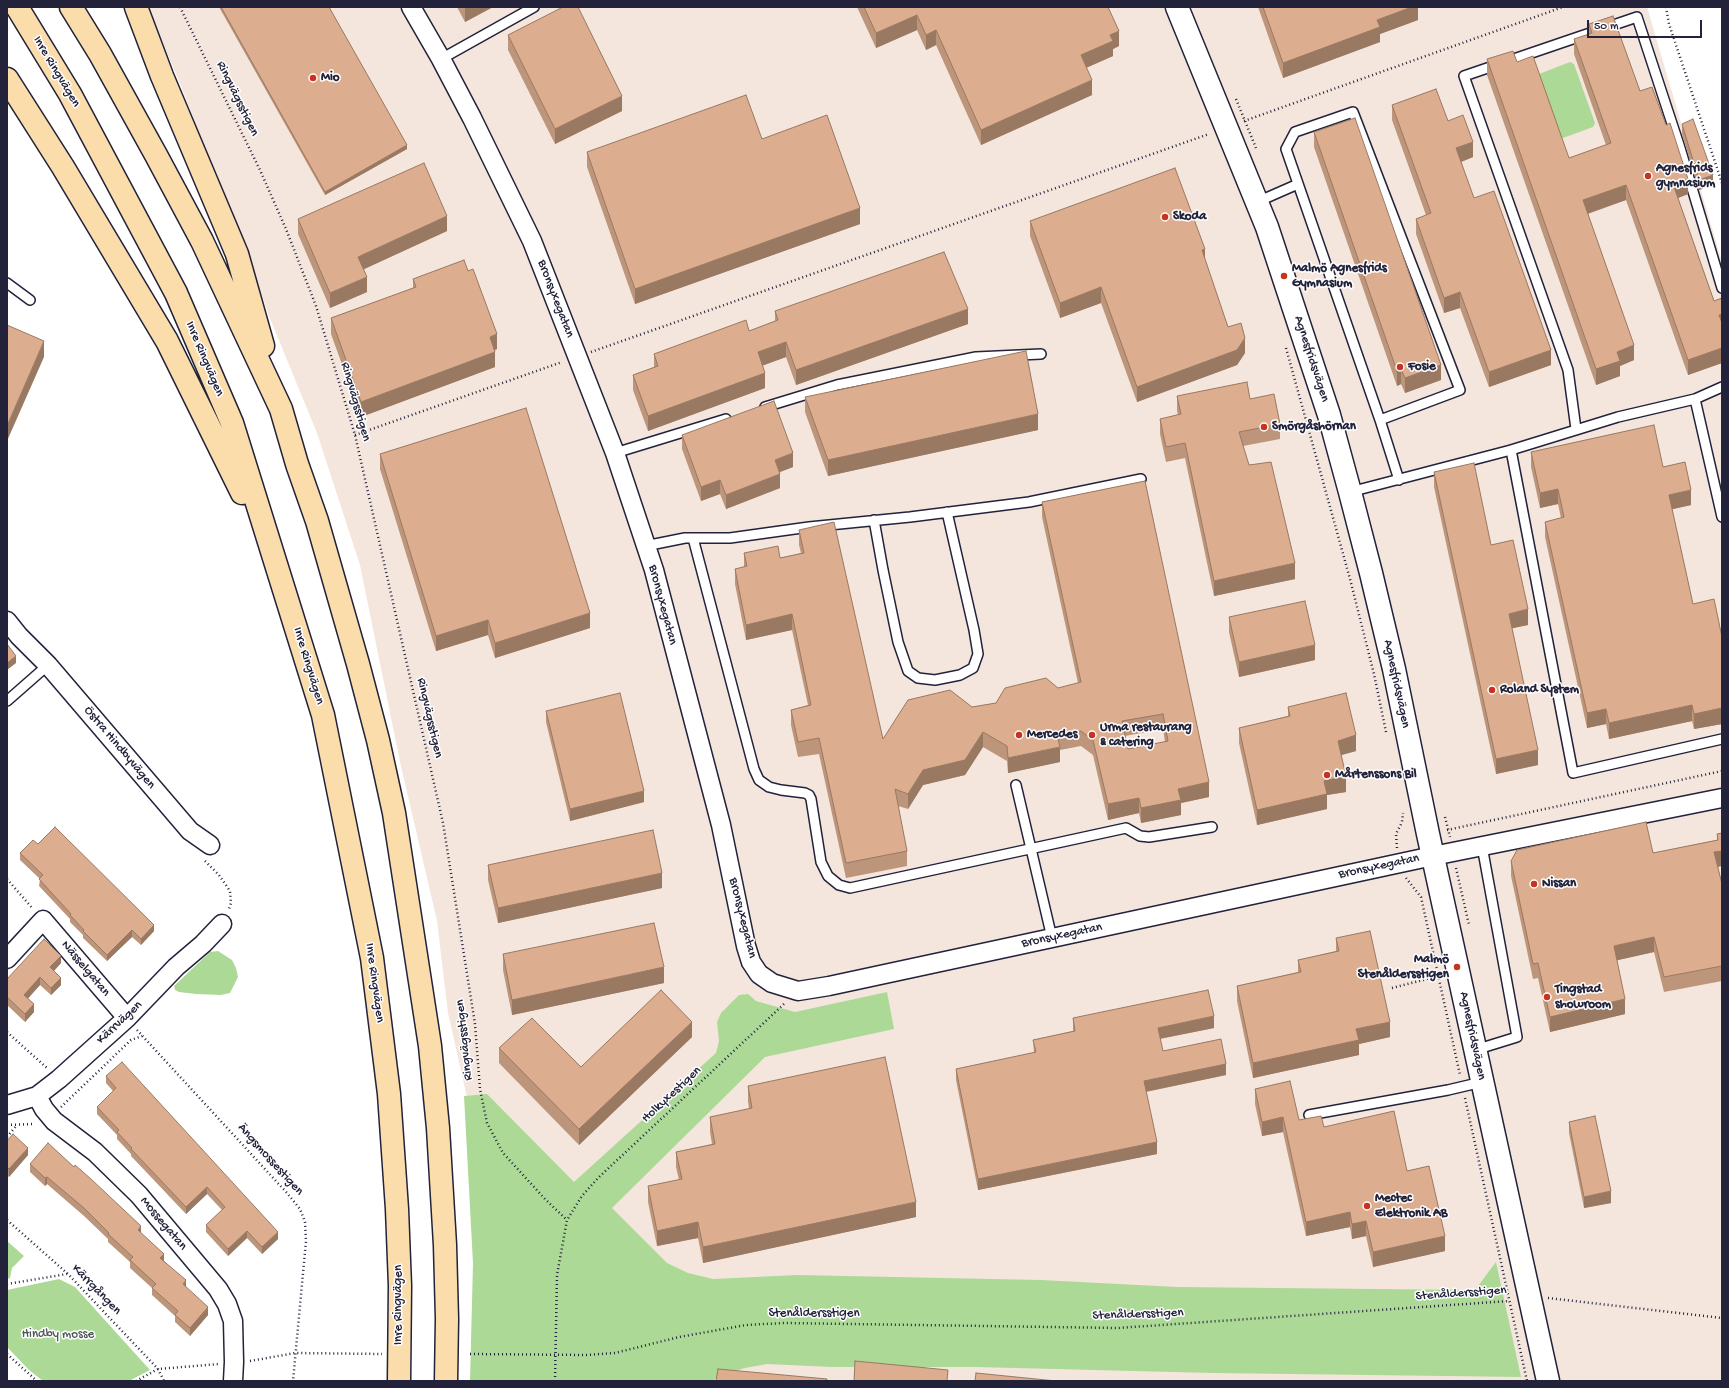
<!DOCTYPE html>
<html>
<head>
<meta charset="utf-8">
<style>
  body { margin:0 }
  #map { position:relative; width:1729px; height:1388px; overflow:hidden; background:#fff; font-family:"Gochi Hand",sans-serif }
  canvas { display:block }
  .frame { position:absolute; inset:0; border:8px solid #22223b; pointer-events:none }
  .scale { position:absolute; left:1587px; top:20px; width:115px; height:18px; box-sizing:border-box; border:2px solid #22223b; border-top:0; padding-left:5px; font-size:12px; line-height:14px; white-space:nowrap; color:#22223b; -webkit-text-stroke:3px #fff; paint-order:stroke }
</style>
</head>
<body>
<div id="map">
<canvas width="1729" height="1388"></canvas>
<div class="frame"></div>
<div class="scale">50 m</div>
</div>
<script>
const context = document.querySelector('canvas').getContext('2d');
context.lineJoin = 'round';
function paint(path, color) { context.fillStyle = color; context.fill(path, 'evenodd'); }
const toPath = rows => new Path2D(rows.map(r => 'M' + r).join(''));
function stroke(path, color, width, dash) { context.strokeStyle = color; context.lineWidth = width; context.lineCap = dash ? 'butt' : 'round'; context.setLineDash(dash || []); context.stroke(path); }
function drawText(font, color, halo, rows, align = 'center') {
  context.font = font + ' "Gochi Hand",sans-serif'; context.lineWidth = 3; context.setLineDash([]); context.textBaseline = 'middle'; context.strokeStyle = halo; context.fillStyle = color; for (const [text, x, y, turn = 0] of rows) {
    context.save(); context.translate(x, y); context.rotate((+turn || 0) * Math.PI / 180); context.textAlign = isNaN(turn) ? turn : align; if (halo) context.strokeText(text, 0, 0); context.fillText(text, 0, 0); context.restore();
  }
}
const built = toPath([
  [148,7,1647,7,1722,262,1722,1381,474,1381,475,1327,468,1102,448,1013,437,921,400,762,360,565,317,433,269,316,239,228,208,156,181,86]
]);
const green = toPath([
  [1570,62,1574,64,1595,123,1593,127,1563,138,1559,136,1539,74],
  [218,951,232,960,236,968,238,977,230,993,221,995,196,994,179,992,175,990,174,986,210,952],
  [887,992,894,1029,765,1057,612,1208,667,1263,688,1273,713,1279,797,1275,1041,1280,1177,1287,1475,1290,1496,1262,1521,1377,1212,1373,976,1367,832,1367,767,1364,745,1368,724,1374,712,1381,470,1381,473,1263,464,1096,487,1094,574,1182,716,1053,719,1041,717,1022,721,1013,739,995,748,994,756,1001,795,1012],
  [7,1241,24,1256,12,1268,10,1278,7,1279],
  [59,1279,75,1287,150,1370,129,1381,43,1381,29,1370,7,1347,7,1290]
]);
const path = toPath([
  [180,7,260,170,286,229,316,306,355,435,443,823,475,1024,480,1089,487,1123,503,1153,545,1199,567,1220],
  [1666,7,1669,24,1722,183],
  [1236,99,1256,148],
  [1244,121,1563,7],
  [1286,348,1350,579,1374,674,1386,732],
  [591,352,1209,134],
  [355,435,562,362],
  [1445,817,1450,837],
  [1447,830,1722,771],
  [1397,848,1396,834,1402,822,1403,813],
  [205,861,219,875,230,891,231,903,229,909],
  [1456,868,1469,925],
  [1406,878,1421,897,1460,1075],
  [7,879,33,909],
  [1392,988,1438,976],
  [137,1030,287,1193,300,1209,305,1222,306,1241,293,1381],
  [7,1032,47,1068],
  [1465,1098,1527,1381],
  [61,1107,131,1040,142,1036],
  [7,1125,34,1124],
  [7,1137,17,1125],
  [7,1220,68,1274,158,1369,164,1381],
  [7,1284,67,1274],
  [1548,1298,1722,1318],
  [7,1354,37,1381],
  [470,1354,586,1355,615,1353,679,1337,746,1325,784,1323,1118,1328,1509,1301],
  [250,1361,295,1353,382,1354],
  [136,1381,158,1369,219,1364],
  [555,1381,557,1275,567,1220,582,1196,598,1178,784,1004]
]);
const lane = toPath([
  [441,59,534,7],
  [1257,202,1298,184],
  [7,283,30,300],
  [1695,399,1722,387],
  [765,407,837,385,976,357,1041,354],
  [1380,420,1460,390,1353,112,1295,132,1286,149,1380,420,1399,480],
  [1576,429,1568,370,1464,76,1637,17,1680,148,1722,288],
  [1511,450,1573,773,1722,739],
  [615,453,726,419],
  [1350,492,1511,450,1618,417,1695,399,1722,517],
  [874,520,883,570,898,642,908,671,918,678,935,680,960,675,973,668,978,654,974,630,947,512],
  [693,538,754,769,759,780,769,787,781,790,805,793,809,795,811,799,821,862,828,876,839,885,850,888,1126,828,1140,836,1149,837,1212,827],
  [645,546,685,538,730,538,809,527,910,517,1029,502,1141,479],
  [7,701,48,665],
  [1016,785,1052,938],
  [1475,1050,1517,1037,1482,846],
  [1309,1115,1448,1090,1482,1082]
]);
const street = toPath([
  [411,7,441,59,472,118,532,241,615,453,654,570,721,825,746,946,751,962,759,974,772,983,798,991,829,986,1433,856,1722,798],
  [7,621,19,636,48,665,190,831,210,845],
  [7,959,43,920,127,1018],
  [37,1096,44,1109,54,1121,95,1152,139,1195,218,1289,227,1304,233,1321,234,1362,233,1381],
  [7,1105,37,1096,59,1079,127,1018,176,967,203,944,222,924]
]);
const secondary = toPath([
  [1177,7,1267,227,1329,415,1350,492,1371,573,1394,669,1428,834,1548,1381]
]);
const highway = toPath([
  [17,7,70,94,176,293,232,423,323,715,372,958,389,1094,397,1209,400,1286,399,1381],
  [71,7,100,54,156,155,202,241,281,409,297,464,317,521,358,664,378,740,394,813,430,1046,438,1128,445,1245,447,1319,446,1381],
  [136,7,162,76,237,254,263,346],
  [7,79,63,167,167,341,242,493]
]);
const wall = toPath([
  [219,7,329,7,407,149,325,195],
  [457,7,493,7,465,22],
  [857,7,1108,7,1119,46,1113,49,1113,56,1086,68,1092,95,981,145,936,45,926,50,917,30,876,48],
  [1258,7,1418,7,1418,20,1380,34,1380,42,1283,78],
  [1589,24,1640,91,1688,194,1678,198,1714,301,1722,298,1722,363,1688,375,1626,200,1588,214,1634,360,1620,366,1620,376,1596,385,1487,75,1487,59,1517,62,1569,158,1606,145,1574,54,1574,39,1589,34],
  [508,35,622,111,555,144,508,50],
  [1392,105,1448,121,1473,157,1461,162,1474,198,1551,365,1489,387,1460,308,1444,313,1416,234,1416,219,1426,215,1392,120],
  [1682,124,1713,185,1699,190,1682,134],
  [1314,132,1441,380,1405,393,1401,384,1397,386,1314,147],
  [762,139,860,224,635,304,587,167,587,152],
  [298,219,447,231,363,269,367,292,330,308,298,234],
  [1030,221,1205,260,1228,327,1245,353,1237,365,1137,402,1101,303,1060,318,1030,236],
  [413,279,497,349,495,350,495,367,361,417,331,334,331,318,413,288],
  [775,311,968,324,796,385,786,357,762,366,765,388,648,431,633,390,633,375,654,367,654,354,749,331,775,321],
  [1177,396,1250,399,1280,424,1280,439,1243,446,1249,465,1295,579,1214,596,1185,458,1166,462,1160,434,1160,419,1178,415,1177,411],
  [805,397,1038,430,828,476,805,412],
  [682,435,793,467,779,472,780,488,726,509,720,494,701,501,682,449],
  [1531,452,1663,467,1691,505,1672,509,1693,604,1722,637,1722,724,1694,729,1692,721,1609,739,1606,724,1587,728,1545,537,1545,522,1561,518,1558,504,1540,508,1531,467],
  [380,454,590,628,495,658,488,635,436,651,380,469],
  [1434,472,1491,545,1528,625,1512,628,1538,765,1496,774,1434,487],
  [1145,481,1209,797,1181,803,1181,815,1141,823,1139,813,1108,820,1093,755,1081,746,1060,750,1060,762,1008,773,1007,761,983,747,965,775,923,785,908,809,898,806,907,851,907,866,846,878,819,754,798,757,791,725,791,710,808,705,792,630,746,640,735,584,735,569,744,567,744,553,780,558,801,553,799,545,799,530,883,739,972,707,996,703,1078,683,1042,517,1042,502],
  [1163,729,1165,742,1128,749,1125,736],
  [1229,617,1315,660,1239,677,1229,632],
  [1288,707,1356,751,1341,755,1346,792,1327,795,1327,809,1257,825,1239,743,1239,728,1288,716],
  [546,711,644,802,570,821,546,722],
  [1722,833,1722,866,1718,867,1722,884,1722,981,1664,992,1654,952,1617,960,1625,1014,1550,1032,1538,978,1533,979,1511,876,1511,861,1653,853,1717,840,1717,834],
  [38,844,154,931,141,945,132,937,107,961,83,938,83,935,70,922,70,919,39,886,40,879,20,860,20,853],
  [488,865,662,888,498,923,488,880],
  [1336,938,1390,1037,1359,1044,1359,1055,1253,1078,1237,1001,1237,986,1298,972,1298,960,1336,951],
  [503,954,664,983,512,1015,503,970],
  [61,963,54,971,61,985,51,995,40,985,28,998,34,1012,25,1022,7,1005,7,979],
  [1073,1018,1214,1028,1160,1039,1163,1051,1226,1075,1146,1092,1157,1154,978,1190,956,1080,956,1069,1034,1053,1033,1040,1073,1031],
  [692,1037,579,1145,499,1063,499,1048,581,1067],
  [106,1076,278,1239,262,1254,247,1238,228,1256,206,1232,206,1225,222,1210,207,1194,186,1214,131,1156,131,1154,117,1139,117,1135,97,1114,97,1107,113,1091,106,1083],
  [748,1086,916,1217,703,1263,698,1238,657,1246,648,1202,648,1186,679,1180,676,1167,676,1152,712,1144,710,1132,710,1117,749,1109,748,1101],
  [1255,1089,1299,1120,1324,1127,1407,1171,1445,1251,1373,1267,1366,1236,1352,1239,1350,1227,1306,1236,1283,1132,1262,1136,1255,1104],
  [1569,1122,1611,1203,1584,1208,1569,1133],
  [7,1141,28,1155,9,1177,7,1175],
  [30,1164,141,1233,186,1287,208,1315,190,1336,175,1322,175,1316,152,1295,152,1288,130,1268,130,1262,108,1242,108,1239,84,1216,47,1184,45,1186,30,1172]
]);
const shadedWall = toPath([
  [465,7,493,7,465,22],
  [1412,7,1418,7,1418,20,1380,34,1380,42,1283,78,1283,63,1377,20],
  [917,15,917,30,876,48,876,33],
  [936,30,936,45,926,50,926,35],
  [1119,31,1119,46,1113,49,1113,56,1081,70,1081,55,1110,35],
  [1092,80,1092,95,981,145,981,130],
  [622,96,622,111,555,144,555,129],
  [1473,142,1473,157,1456,164,1456,148],
  [407,145,407,149,325,195,325,192],
  [1713,175,1713,185,1699,190,1699,180],
  [1688,179,1688,194,1673,200,1673,184],
  [1626,185,1626,200,1583,215,1583,200],
  [860,208,860,224,635,304,635,289],
  [447,216,447,231,358,272,358,257],
  [1205,249,1205,264,1202,250],
  [367,277,367,292,330,308,330,293],
  [1101,287,1101,303,1060,318,1060,303],
  [1460,292,1460,308,1444,313,1444,298],
  [968,309,968,324,796,385,796,370],
  [1722,314,1722,329,1719,315],
  [497,334,497,349,490,352,490,337],
  [1245,338,1245,353,1237,365,1137,402,1137,387],
  [44,341,44,357,7,441,7,426],
  [786,342,786,357,758,367,758,352],
  [1634,345,1634,360,1620,366,1620,376,1596,385,1596,369,1617,352],
  [1722,348,1722,363,1688,375,1688,360],
  [1551,350,1551,365,1489,387,1489,372],
  [495,352,495,367,361,417,361,402],
  [1441,365,1441,380,1405,393,1405,378],
  [1401,369,1401,384,1397,386,1397,371],
  [765,373,765,388,648,431,648,416],
  [1038,414,1038,430,828,476,828,460],
  [793,453,793,467,775,474,775,460],
  [780,474,780,488,726,509,726,495],
  [720,480,720,494,701,501,701,487],
  [1558,489,1558,504,1540,508,1540,493],
  [1691,490,1691,505,1669,510,1669,495],
  [1295,563,1295,579,1214,596,1214,581],
  [1528,609,1528,625,1509,629,1509,614],
  [590,613,590,628,495,658,495,643],
  [792,614,792,630,746,640,746,625],
  [488,620,488,635,436,651,436,636],
  [1315,645,1315,660,1239,677,1239,662],
  [16,656,16,663,7,670,7,663],
  [1692,705,1692,721,1609,739,1609,723],
  [1722,708,1722,724,1694,729,1694,714],
  [1606,709,1606,724,1587,728,1587,713],
  [983,732,983,747,965,775,923,785,908,809,908,794,923,770],
  [1356,735,1356,751,1338,756,1338,741],
  [1060,747,1060,762,1008,773,1008,758],
  [1538,750,1538,765,1496,774,1496,759],
  [1346,776,1346,792,1327,795,1327,809,1257,825,1257,810,1324,781],
  [1209,782,1209,797,1181,803,1181,815,1141,823,1141,808,1178,789],
  [644,791,644,802,570,821,570,809],
  [1139,798,1139,813,1108,820,1108,804],
  [1722,851,1722,866,1714,867,1714,852],
  [662,873,662,888,498,923,498,908],
  [8,904,8,912,7,913,7,905],
  [154,925,154,931,141,945,141,939],
  [132,930,132,937,107,961,107,955],
  [1654,937,1654,952,1614,961,1614,946],
  [61,956,61,963,50,975,50,967],
  [664,967,664,983,512,1015,512,1000],
  [40,977,40,985,24,1003,24,995],
  [61,978,61,985,51,995,51,988],
  [1625,999,1625,1014,1550,1032,1550,1017],
  [34,1004,34,1012,25,1022,25,1014],
  [1214,1016,1214,1028,1158,1039,1158,1028],
  [692,1022,692,1037,579,1145,579,1129],
  [1390,1022,1390,1037,1359,1044,1359,1055,1253,1078,1253,1063,1356,1029],
  [1226,1064,1226,1075,1144,1092,1144,1081],
  [1283,1117,1283,1132,1262,1136,1262,1122],
  [1157,1142,1157,1154,978,1190,978,1179],
  [28,1148,28,1155,9,1177,9,1169],
  [47,1177,47,1184,45,1186,45,1178],
  [207,1187,207,1194,186,1214,186,1207],
  [1611,1191,1611,1203,1584,1208,1584,1197],
  [916,1202,916,1217,703,1263,703,1247],
  [1350,1212,1350,1227,1306,1236,1306,1222],
  [1366,1221,1366,1236,1352,1239,1352,1224],
  [698,1222,698,1238,657,1246,657,1231],
  [141,1226,141,1233,138,1230],
  [247,1231,247,1238,228,1256,228,1249],
  [278,1232,278,1239,262,1254,262,1247],
  [1445,1236,1445,1251,1373,1267,1373,1252],
  [164,1254,164,1262,160,1258],
  [186,1280,186,1288,183,1284],
  [208,1307,208,1315,190,1336,190,1328]
]);
const building = toPath([
  [221,7,329,7,407,145,325,192,221,7],
  [563,7,578,7,622,96,555,129,508,35,563,7],
  [864,7,1108,7,1119,31,1110,35,1113,41,1081,55,1092,80,981,130,936,30,926,35,917,15,876,33,864,7],
  [1263,7,1412,7,1377,20,1380,27,1283,63,1263,7],
  [1613,16,1640,91,1652,87,1666,125,1670,123,1688,179,1673,184,1714,301,1722,298,1722,314,1719,315,1722,323,1722,348,1688,360,1626,185,1583,200,1634,345,1617,352,1620,361,1596,369,1487,59,1513,51,1517,62,1533,56,1569,158,1611,143,1574,39,1592,33,1589,24,1613,16],
  [1436,89,1448,121,1463,115,1473,142,1456,148,1474,198,1494,191,1551,350,1489,372,1460,292,1444,298,1416,219,1431,213,1392,105,1436,89],
  [746,95,762,139,827,115,860,208,635,289,587,152,746,95],
  [1355,118,1441,365,1405,378,1401,369,1397,371,1314,132,1355,118],
  [1693,119,1713,175,1699,180,1682,124,1693,119],
  [424,163,447,216,358,257,367,277,330,293,298,219,424,163],
  [1175,168,1205,249,1202,250,1228,327,1241,323,1245,338,1237,350,1137,387,1101,287,1060,303,1030,221,1175,168],
  [944,252,968,309,796,370,786,342,758,352,765,373,648,416,633,375,658,366,654,354,746,320,749,331,778,320,775,311,944,252],
  [464,260,468,271,473,269,497,334,490,337,495,352,361,402,331,318,416,287,413,279,464,260],
  [7,325,44,341,7,426,7,325],
  [1026,351,1038,414,828,460,805,397,1026,351],
  [1247,382,1250,399,1274,394,1280,424,1239,432,1249,465,1271,462,1295,563,1214,581,1185,443,1166,447,1160,419,1181,414,1177,396,1247,382],
  [774,401,793,453,775,460,780,474,726,495,720,480,701,487,682,435,774,401],
  [526,408,590,613,495,643,488,620,436,636,380,454,526,408],
  [1654,425,1663,467,1685,462,1691,490,1669,495,1693,604,1714,599,1722,637,1722,708,1694,714,1692,705,1609,723,1606,709,1587,713,1545,522,1564,517,1558,489,1540,493,1531,452,1654,425],
  [1474,463,1491,545,1513,540,1528,609,1509,614,1538,750,1496,759,1434,472,1474,463],
  [1145,481,1209,782,1178,789,1181,800,1141,808,1139,798,1108,804,1093,740,1081,731,1057,735,1060,747,1008,758,1007,746,983,732,965,760,923,770,908,794,895,789,907,851,846,863,819,738,798,742,791,710,811,705,792,614,746,625,735,569,747,566,744,553,778,546,780,558,804,553,799,530,834,522,883,739,908,700,950,690,972,707,996,703,1005,688,1046,678,1058,688,1081,682,1042,502,1145,481],
  [1163,714,1168,741,1128,749,1122,721,1163,714],
  [1305,601,1315,645,1239,662,1229,617,1305,601],
  [7,644,16,656,7,663,7,644],
  [620,693,644,791,570,809,546,711,620,693],
  [1346,693,1356,735,1338,741,1346,776,1324,781,1327,794,1257,810,1239,728,1290,716,1288,707,1346,693],
  [1646,822,1653,853,1718,840,1717,834,1722,833,1722,851,1714,852,1722,884,1722,966,1664,977,1654,937,1614,946,1625,999,1550,1017,1538,963,1533,964,1511,861,1517,850,1646,822],
  [55,827,154,925,141,939,132,930,107,955,83,931,84,930,70,915,71,914,39,879,43,875,20,853,33,840,38,844,55,827],
  [653,830,662,873,498,908,488,865,653,830],
  [654,923,664,967,512,1000,503,954,654,923],
  [1370,931,1390,1022,1356,1029,1359,1040,1253,1063,1237,986,1301,972,1298,960,1339,951,1336,938,1370,931],
  [44,939,61,956,50,967,61,978,51,988,40,977,24,995,34,1004,25,1014,7,997,7,979,44,939],
  [661,990,692,1022,579,1129,499,1048,532,1018,581,1067,661,990],
  [1208,990,1214,1016,1158,1028,1163,1051,1221,1039,1226,1064,1144,1081,1157,1142,978,1179,956,1069,1036,1052,1033,1040,1075,1031,1073,1018,1208,990],
  [885,1057,916,1202,703,1247,698,1222,657,1231,648,1186,682,1179,676,1152,715,1144,710,1117,752,1108,748,1086,885,1057],
  [122,1062,278,1232,262,1247,247,1231,228,1249,206,1225,225,1207,207,1187,186,1207,131,1149,132,1148,117,1132,119,1130,97,1107,116,1088,106,1076,122,1062],
  [1290,1081,1299,1120,1321,1116,1324,1127,1394,1111,1407,1171,1429,1166,1445,1236,1373,1252,1366,1221,1352,1224,1350,1212,1306,1222,1283,1117,1262,1122,1255,1089,1290,1081],
  [1595,1116,1611,1191,1584,1197,1569,1122,1595,1116],
  [13,1134,28,1148,9,1169,7,1167,7,1141,13,1134],
  [48,1143,74,1167,75,1165,91,1179,141,1226,138,1230,164,1254,160,1258,186,1280,183,1284,208,1307,190,1328,175,1315,178,1311,152,1288,156,1284,130,1260,133,1257,108,1234,109,1233,84,1208,47,1177,45,1178,30,1164,48,1143],
  [855,1361,948,1370,947,1381,854,1381,855,1361],
  [718,1369,827,1379,827,1381,716,1381,718,1369],
  [976,1373,1056,1381,975,1381,976,1373]
]);
const markers = [
  [313,78,4,"#c8321e"],
  [1648,176,4,"#c8321e"],
  [1165,217,4,"#c8321e"],
  [1284,276,4,"#c8321e"],
  [1400,367,4,"#c8321e"],
  [1264,427,4,"#c8321e"],
  [1492,690,4,"#c8321e"],
  [1019,735,4,"#c8321e"],
  [1092,735,4,"#c8321e"],
  [1327,775,4,"#c8321e"],
  [1534,884,4,"#c8321e"],
  [1457,967,4,"#c8321e"],
  [1547,997,4,"#c8321e"],
  [1367,1206,4,"#c8321e"]
];
const streetNames = [
  ["Inre Ringvägen",56,72,59],
  ["Ringvägsstigen",237,99,64],
  ["Bronsyxegatan",555,299,69],
  ["Inre Ringvägen",204,359,67],
  ["Agnesfridsvägen",1311,359,72],
  ["Ringvägsstigen",355,402,74],
  ["Bronsyxegatan",662,605,75],
  ["Inre Ringvägen",308,666,73],
  ["Agnesfridsvägen",1396,684,78],
  ["Ringvägsstigen",429,718,77],
  ["Östra Hindbyvägen",119,748,50],
  ["Bronsyxegatan",1379,867,-12],
  ["Bronsyxegatan",742,918,76],
  ["Bronsyxegatan",1062,936,-12],
  ["Nässelgatan",85,969,50],
  ["Inre Ringvägen",374,983,82],
  ["Kärrvägen",120,1023,-43],
  ["Agnesfridsvägen",1472,1036,78],
  ["Ringvägsstigen",465,1040,-96],
  ["Holkyxestigen",672,1095,-43],
  ["Ängsmossestigen",270,1160,48],
  ["Mossegatan",163,1224,50],
  ["Kärrgången",96,1290,46],
  ["Stenåldersstigen",1461,1294,-4],
  ["Inre Ringvägen",399,1305,-90],
  ["Stenåldersstigen",814,1314],
  ["Stenåldersstigen",1138,1315,-2]
];
const poiNames = [
  ["Mio",321,78],
  ["Agnesfrids",1656,169],
  ["gymnasium",1656,184],
  ["Skoda",1173,217],
  ["Malmö Agnesfrids",1292,269],
  ["Gymnasium",1292,284],
  ["Fosie",1408,367],
  ["Smörgåshörnan",1272,427],
  ["Roland System",1500,690],
  ["Urma restaurang",1100,728],
  ["& catering",1100,743],
  ["Mercedes",1027,735],
  ["Mårtenssons Bil",1335,775],
  ["Nissan",1542,884],
  ["Malmö",1449,960,"right"],
  ["Stenåldersstigen",1449,975,"right"],
  ["Tingstad",1555,990],
  ["showroom",1555,1005],
  ["Mectec",1375,1199],
  ["Elektronik AB",1375,1214]
];
const parkNames = [
  ["Hindby mosse",58,1335]
];
paint(built, '#f4e6dd');
paint(green, '#add997');
stroke(lane, '#22223b', 12);
stroke(street, '#22223b', 21);
stroke(secondary, '#22223b', 25);
stroke(highway, '#22223b', 25);
stroke(path, '#22223b', 2.5, [1, 3]);
stroke(lane, '#fff', 9);
stroke(street, '#fff', 18);
stroke(secondary, '#fff', 22);
stroke(highway, '#faddab', 22);
paint(wall, '#bd957a');
paint(shadedWall, '#9a7963');
paint(building, '#dcad8e');
stroke(building, '#9a7963', 1);
for (const [x, y, r, color] of markers) { const dot = new Path2D(); dot.arc(x, y, r, 0, 2 * Math.PI); context.fillStyle = color; context.fill(dot); stroke(dot, '#fff', 1.5); }
drawText('13px', '#22223b', '#fff', streetNames);
drawText('bold 13px', '#22223b', '#fff', poiNames, 'left');
drawText('13px', '#4c5957', '#fff', parkNames);
</script>
</body>
</html>
